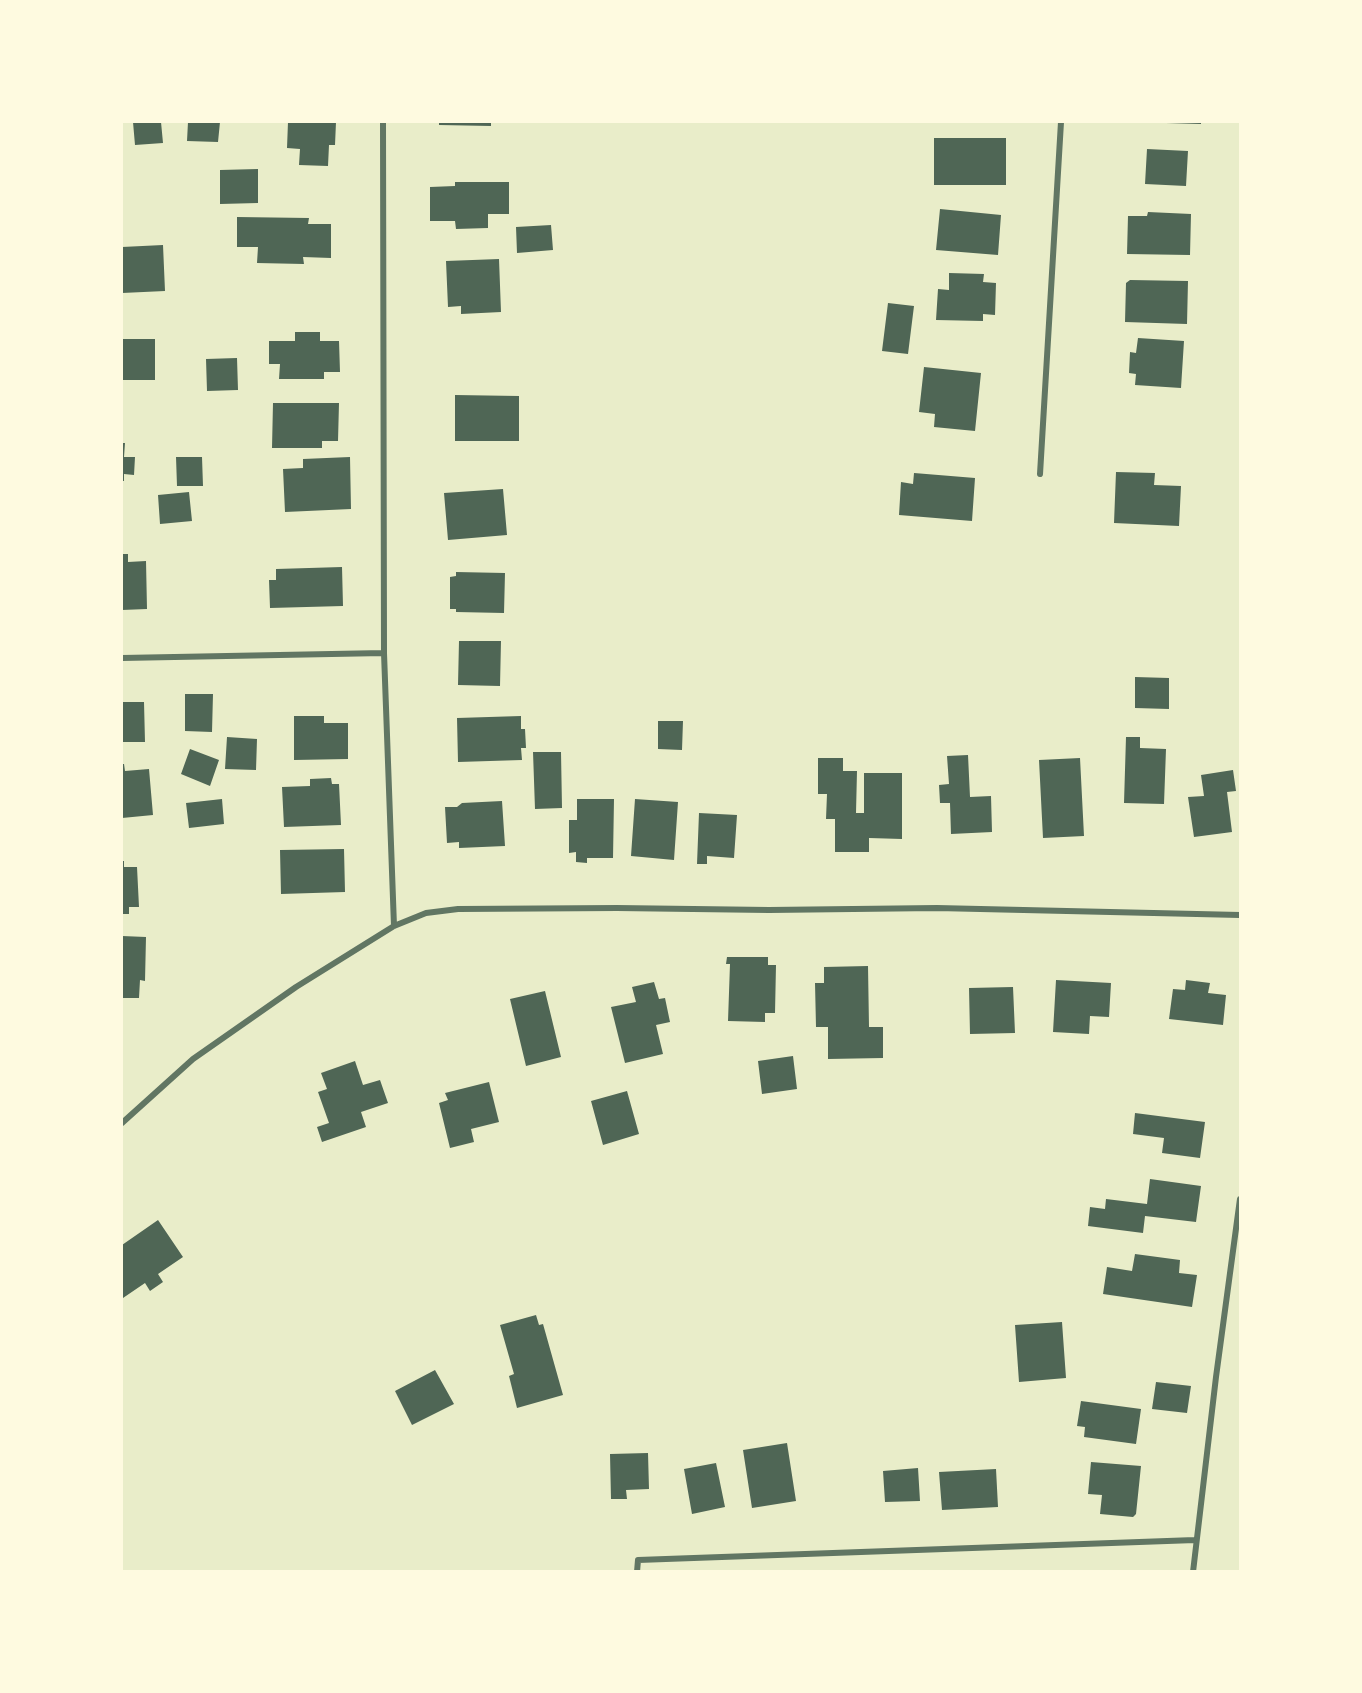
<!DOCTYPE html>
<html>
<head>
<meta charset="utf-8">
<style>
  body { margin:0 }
  #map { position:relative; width:1362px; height:1693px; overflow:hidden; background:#e9edc9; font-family:"Titillium Web",sans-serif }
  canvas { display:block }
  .frame { position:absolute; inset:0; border:123px solid #fefae0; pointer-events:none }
</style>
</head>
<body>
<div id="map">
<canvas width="1362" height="1693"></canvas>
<div class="frame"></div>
</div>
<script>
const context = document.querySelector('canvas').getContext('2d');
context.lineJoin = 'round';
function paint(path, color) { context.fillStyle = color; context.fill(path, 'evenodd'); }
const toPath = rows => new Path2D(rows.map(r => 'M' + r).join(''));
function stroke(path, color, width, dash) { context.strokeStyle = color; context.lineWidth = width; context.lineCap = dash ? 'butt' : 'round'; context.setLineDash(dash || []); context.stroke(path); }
const building = toPath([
  [133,122,161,122,163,143,135,145],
  [188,122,220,122,218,142,187,141],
  [288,122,336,122,335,145,329,145,328,166,299,165,300,149,287,148],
  [439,122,491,122,491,126,439,125],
  [1166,122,1201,122,1201,124,1166,123],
  [934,138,1006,138,1006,185,934,185],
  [1147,149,1188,151,1186,186,1145,184],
  [258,169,258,203,220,204,220,170],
  [455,182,509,182,509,214,488,214,488,228,456,229,455,221,430,221,430,187,455,186],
  [940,209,1001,215,998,255,936,250],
  [1148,212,1191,214,1190,255,1127,254,1128,216,1147,216],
  [237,217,309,218,308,224,331,224,331,258,303,257,304,264,257,263,258,247,237,247],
  [551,225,553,250,517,253,516,227],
  [163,245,165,291,122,293,122,247],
  [499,259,501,312,461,314,461,306,448,307,446,261],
  [949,273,984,274,983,282,996,283,995,315,983,314,983,321,936,320,938,289,949,290],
  [1130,280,1188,281,1187,324,1125,322,1126,283],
  [888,303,914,306,908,354,882,351],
  [295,332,320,332,320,341,339,341,340,372,324,372,324,379,279,379,280,364,269,364,269,341,295,341],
  [1138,338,1184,341,1181,388,1135,385,1136,374,1129,373,1130,352,1136,353],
  [122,339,155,339,155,380,122,380],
  [237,358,238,390,207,391,206,359],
  [924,367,981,373,975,431,934,427,935,414,919,412],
  [455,395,519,396,519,441,455,441],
  [273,403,339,403,338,441,322,441,322,448,272,448],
  [122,443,125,443,124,457,135,457,134,475,124,474,124,481,122,481],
  [176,457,202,457,203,486,177,486],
  [350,457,351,509,285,512,283,469,303,468,303,459],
  [1116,472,1155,473,1154,485,1181,486,1179,526,1114,523],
  [914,473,975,478,972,521,899,515,901,482,913,484],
  [503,489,507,535,448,540,444,493],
  [189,492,192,521,160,524,158,495],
  [122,554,128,554,128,562,146,561,147,609,122,610],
  [342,567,343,606,270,608,269,580,276,580,276,569],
  [456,572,505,573,504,613,456,612,456,609,450,609,450,577,456,576],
  [459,641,501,641,500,686,458,685],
  [1135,677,1169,678,1169,709,1135,708],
  [185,694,213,694,212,732,185,731],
  [122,702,144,702,145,742,122,742],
  [294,716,324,716,324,723,348,723,348,759,294,760],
  [521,716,521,729,525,729,526,748,521,748,522,760,458,762,457,718],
  [658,721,683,721,682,750,658,749],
  [227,737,257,739,256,770,225,769],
  [1126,737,1140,737,1140,748,1166,749,1164,804,1124,803],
  [190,749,219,760,210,786,181,774],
  [533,752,561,752,562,808,535,809],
  [968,755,970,797,991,796,992,832,951,834,950,803,940,803,939,785,949,784,947,756],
  [818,758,843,758,843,771,857,771,856,813,864,813,864,773,902,773,902,839,869,838,869,852,835,852,835,819,826,819,827,794,818,794],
  [1080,758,1084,836,1043,838,1039,760],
  [122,764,124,764,125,771,149,769,153,815,122,818],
  [1233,770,1236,791,1227,792,1232,832,1194,837,1188,797,1204,796,1201,775],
  [331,778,332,784,339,784,341,825,284,827,282,787,310,786,310,779],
  [222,799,224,824,189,828,186,803],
  [577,799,614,799,613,858,587,858,587,863,576,862,576,852,569,853,569,820,577,820],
  [635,799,678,802,674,860,631,856],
  [502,801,505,846,459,848,459,842,447,843,445,807,457,807,462,803],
  [699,813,737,815,734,858,707,856,707,864,697,864],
  [344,849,345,892,281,894,280,850],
  [122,861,124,861,124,867,137,867,139,907,129,907,129,914,122,914],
  [122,936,146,937,145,981,140,980,139,998,122,998],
  [727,957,768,957,768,965,776,965,775,1013,765,1013,765,1022,728,1021,730,964,726,964],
  [868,966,869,1027,883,1027,883,1058,828,1059,828,1027,816,1027,815,983,824,983,824,967],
  [1056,980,1111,983,1109,1017,1090,1016,1089,1034,1053,1032],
  [1186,980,1210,983,1208,993,1226,995,1223,1025,1169,1019,1173,989,1185,990],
  [654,982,659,999,665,998,670,1022,656,1025,663,1054,625,1063,611,1007,636,1002,632,987],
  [1013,987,1015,1033,970,1034,969,988],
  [545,991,561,1057,526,1066,510,999],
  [793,1056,797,1089,762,1094,758,1061],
  [355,1061,363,1085,380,1080,388,1103,361,1112,366,1127,322,1142,317,1127,329,1123,318,1092,327,1089,321,1073],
  [489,1082,499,1122,471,1129,474,1142,450,1148,439,1103,448,1100,445,1093],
  [627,1091,639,1134,603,1145,591,1101],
  [1135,1113,1205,1122,1200,1158,1162,1153,1164,1138,1133,1134],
  [1150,1179,1201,1186,1196,1222,1145,1216,1143,1233,1088,1226,1090,1207,1105,1209,1106,1199,1147,1204],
  [158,1220,183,1257,158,1274,163,1282,150,1291,145,1283,123,1298,122,1245],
  [1135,1254,1180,1260,1179,1273,1197,1275,1192,1307,1103,1294,1107,1267,1132,1271],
  [536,1315,539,1325,543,1324,563,1395,517,1408,509,1376,514,1374,500,1325],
  [1062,1322,1066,1378,1019,1382,1015,1325],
  [435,1370,454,1404,412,1425,395,1391],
  [1156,1382,1191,1386,1187,1413,1152,1409],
  [1081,1401,1141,1409,1136,1444,1084,1437,1085,1427,1077,1426],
  [787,1443,796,1501,752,1508,743,1450],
  [648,1453,649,1489,626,1490,627,1499,611,1499,610,1454],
  [1091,1462,1141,1466,1136,1514,1133,1517,1100,1514,1102,1495,1088,1494],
  [716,1463,725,1507,692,1514,684,1469],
  [918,1468,920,1501,885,1502,883,1471],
  [996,1469,998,1507,942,1510,939,1472]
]);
const minor = toPath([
  [383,122,384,653,394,926],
  [1040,474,1061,122],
  [122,658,384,653],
  [122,1123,193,1059,296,987,394,926,426,913,458,909,617,908,769,910,937,908,1240,915],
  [637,1572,638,1560,1195,1540],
  [1193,1572,1216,1377,1240,1199]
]);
paint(building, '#4f6655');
stroke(minor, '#617663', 6);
</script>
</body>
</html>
